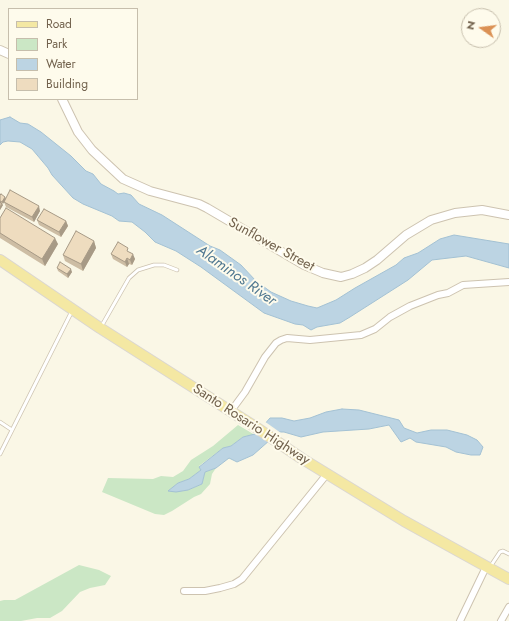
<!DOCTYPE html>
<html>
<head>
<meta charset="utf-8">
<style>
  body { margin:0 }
  #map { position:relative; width:509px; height:621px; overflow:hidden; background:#faf7e6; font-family:Jost,sans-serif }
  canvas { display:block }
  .legend { position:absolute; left:8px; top:8px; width:130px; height:92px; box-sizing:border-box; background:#fefbec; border:1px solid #c6beac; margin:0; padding:5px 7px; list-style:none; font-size:12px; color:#72624d }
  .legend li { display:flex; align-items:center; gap:8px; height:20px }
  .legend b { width:20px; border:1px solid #c6beac }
  .north { position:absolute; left:461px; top:8px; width:40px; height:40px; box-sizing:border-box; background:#fefbec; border:1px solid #c6beac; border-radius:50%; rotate:284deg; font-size:11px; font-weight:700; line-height:16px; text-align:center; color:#72624d }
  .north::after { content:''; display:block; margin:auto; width:14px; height:18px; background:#db9154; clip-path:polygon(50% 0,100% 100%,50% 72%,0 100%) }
</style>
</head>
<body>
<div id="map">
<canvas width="509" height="621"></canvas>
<ul class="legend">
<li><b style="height:5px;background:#f4e8a3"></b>Road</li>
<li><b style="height:11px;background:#cbe7c5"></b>Park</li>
<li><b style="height:11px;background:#bcd4e3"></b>Water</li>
<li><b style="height:11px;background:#eedcbf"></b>Building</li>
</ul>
<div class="north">N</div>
</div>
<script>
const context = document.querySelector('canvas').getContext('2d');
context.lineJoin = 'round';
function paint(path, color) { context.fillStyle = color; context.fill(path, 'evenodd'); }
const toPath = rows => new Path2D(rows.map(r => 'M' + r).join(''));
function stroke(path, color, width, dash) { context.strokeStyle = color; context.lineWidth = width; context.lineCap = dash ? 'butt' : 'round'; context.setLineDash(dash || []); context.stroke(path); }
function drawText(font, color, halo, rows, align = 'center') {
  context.font = font + ' Jost,sans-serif'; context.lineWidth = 4; context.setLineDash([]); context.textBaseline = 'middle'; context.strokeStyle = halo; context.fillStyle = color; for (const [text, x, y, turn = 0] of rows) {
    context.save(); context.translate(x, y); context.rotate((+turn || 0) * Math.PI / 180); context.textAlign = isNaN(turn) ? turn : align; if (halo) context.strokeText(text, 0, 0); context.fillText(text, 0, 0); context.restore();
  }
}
const green = toPath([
  [238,425,255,435,243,437,231,446,223,448,199,466,201,470,189,479,178,483,169,491,188,490,202,484,205,472,216,468,212,474,210,484,201,494,194,497,172,511,164,515,155,514,102,492,108,478,153,479,161,476,173,477,183,471,191,460,213,446],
  [79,565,99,570,111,576,105,585,90,588,80,592,62,611,50,618,37,618,21,621,0,621,0,601,4,600,15,600]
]);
const water = toPath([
  [10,117,20,123,28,124,41,132,71,156,86,171,93,174,101,184,114,191,118,194,124,193,131,195,139,204,162,215,210,246,220,250,241,265,256,281,271,292,291,301,308,306,317,308,336,300,355,288,396,265,404,258,418,253,440,239,454,235,509,244,509,268,466,256,432,260,408,280,350,317,340,323,317,327,311,330,303,325,295,324,264,313,201,267,176,251,155,242,145,232,132,222,119,221,112,216,83,204,73,198,52,175,48,168,32,149,20,142,8,141,3,142,0,145,0,120,10,117],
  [342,409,359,410,399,420,404,428,417,433,431,430,447,430,467,435,477,440,483,447,480,455,471,455,456,452,446,447,416,442,410,438,401,442,389,425,369,429,323,432,301,437,284,432,273,432,263,426,270,418,282,418,294,421,310,418,326,412,342,409],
  [259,433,270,440,253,455,237,462,229,458,216,468,205,472,202,484,188,490,176,492,168,491,178,483,189,479,201,470,199,467,223,448,231,446,243,437,259,433]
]);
const pier = toPath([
  [264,421,281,433,280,434,272,434,261,425]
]);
const service = toPath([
  [101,327,129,278,138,270,154,265,164,265,177,270],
  [0,422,12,430],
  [0,454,72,311],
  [490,567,500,552,503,551,509,554]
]);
const minor = toPath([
  [231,411,245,392,265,357,276,343,281,340,287,338,310,340,361,335,375,329,390,317,410,306,438,295,448,293,463,285,509,282],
  [184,591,205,591,220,588,234,584,242,579,327,474],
  [460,621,486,567],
  [501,621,509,607]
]);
const tertiary = toPath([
  [0,50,9,54],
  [62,99,78,132,92,150,123,179,150,191,199,204,207,208,304,265,323,273,341,277,352,274,365,268,377,260,406,235,431,220,455,213,482,210,509,215]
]);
const primary = toPath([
  [0,260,100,328,254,426,301,458,404,521,509,579]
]);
const wall = toPath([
  [0,195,6,198,40,211,34,222,6,207,4,202,2,204,3,205,0,210],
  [0,218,58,244,45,266,0,238],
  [37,220,66,221,68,226,61,237,39,225],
  [94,241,96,248,83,271,65,261,63,255],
  [130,252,135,259,132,265,129,264,127,267,113,259,111,254],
  [57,268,72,272,68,278,58,271]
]);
const shadedWall = toPath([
  [5,197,6,199,3,204,2,202],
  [2,204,3,205,0,210,0,207],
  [39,206,40,211,34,222,32,217],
  [66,221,68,226,61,237,59,232],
  [55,238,58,244,45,266,42,259],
  [94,241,96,248,83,271,81,264],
  [133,254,135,259,132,265,130,260],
  [127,258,129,264,127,267,125,262],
  [71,269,72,272,68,278,67,274]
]);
const building = toPath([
  [10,190,39,206,32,217,4,202,10,190],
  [1,194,5,197,2,202,0,201,0,195,1,194],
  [0,202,2,204,0,207,0,202],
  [6,208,55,238,42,259,0,233,0,218,6,208],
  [44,209,66,221,59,232,37,220,44,209],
  [76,231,94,241,81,264,63,255,76,231],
  [118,242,128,248,127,251,133,254,130,260,127,258,125,262,111,254,118,242],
  [60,262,71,269,67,274,57,268,60,262]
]);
const streetNames = [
  ["Sunflower Street",271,245,29],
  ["Santo Rosario Highway",251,425,33]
];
const waterNames = [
  ["Alaminos River",236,276,35]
];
paint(green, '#cbe7c5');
paint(water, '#bcd4e3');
stroke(water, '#a3c1d3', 1);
paint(pier, '#faf7e6');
stroke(service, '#cdc3b0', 4.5);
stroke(minor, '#cdc3b0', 8);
stroke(tertiary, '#cdc3b0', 10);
stroke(primary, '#dad6d1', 12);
stroke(service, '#fff', 3);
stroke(minor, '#fff', 6);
stroke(tertiary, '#fff', 8);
stroke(primary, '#f4e8a3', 10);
paint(wall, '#cdbda4');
paint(shadedWall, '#a79a86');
paint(building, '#eedcbf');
stroke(building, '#a79a86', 1);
drawText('14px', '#72624d', '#fefbec', streetNames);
drawText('italic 15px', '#4f7790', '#fefbec', waterNames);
</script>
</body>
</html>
